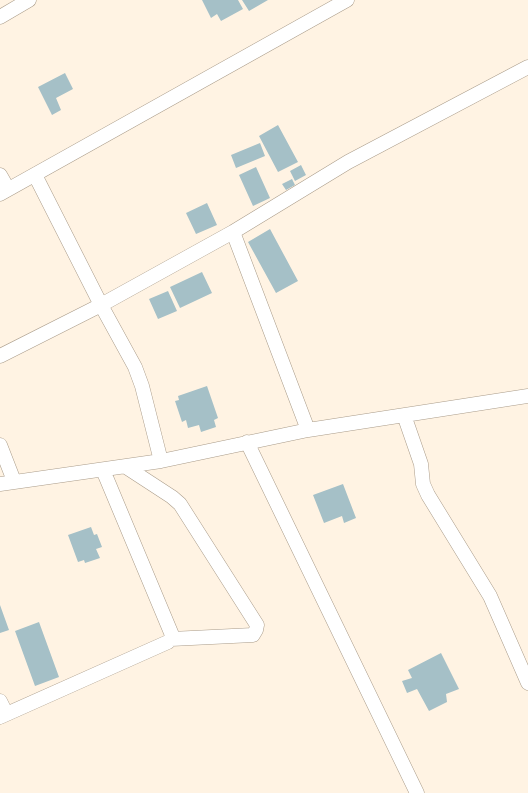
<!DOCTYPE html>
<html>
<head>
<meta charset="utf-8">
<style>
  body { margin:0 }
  canvas { display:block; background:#fff3e3 }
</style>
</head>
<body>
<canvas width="528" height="793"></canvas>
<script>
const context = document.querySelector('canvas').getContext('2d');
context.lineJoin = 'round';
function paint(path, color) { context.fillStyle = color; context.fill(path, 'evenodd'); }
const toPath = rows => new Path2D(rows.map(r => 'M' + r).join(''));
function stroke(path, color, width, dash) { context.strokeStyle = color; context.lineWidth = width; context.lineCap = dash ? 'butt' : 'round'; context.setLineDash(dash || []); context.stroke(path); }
const building = toPath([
  [202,0,238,0,243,9,221,21,217,14,211,18],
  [242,0,268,0,249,11],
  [65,73,73,89,56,98,61,110,52,115,38,87],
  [278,125,298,162,278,172,259,136],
  [260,143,265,156,236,168,231,155],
  [301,165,306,175,295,181,290,171],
  [256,167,270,198,253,206,239,175],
  [292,179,295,185,286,190,282,184],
  [207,203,217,225,196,234,186,213],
  [270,229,298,281,276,293,248,242],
  [202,272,212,293,180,308,170,287],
  [168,291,177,311,158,319,149,299],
  [207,386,218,418,214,420,216,427,201,432,199,425,188,428,186,420,182,422,175,401,179,400,178,396],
  [343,484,356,518,344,523,342,516,324,523,313,495],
  [91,527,94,535,97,534,102,547,96,549,100,558,85,563,84,560,78,562,68,535],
  [0,605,9,630,0,633],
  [39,622,59,677,35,686,15,631],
  [441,653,459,689,446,694,447,702,429,711,417,689,407,693,402,681,412,678,408,670]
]);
const minor = toPath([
  [0,17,29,0],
  [0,175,8,189],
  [35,175,101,305,135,367,142,386,161,461],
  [0,194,347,0],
  [233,232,308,430],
  [0,356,101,305,233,232,348,162,528,67],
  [404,415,421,464,423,484,428,495,490,596,528,683],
  [247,442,417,793],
  [0,445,14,481],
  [103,470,172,635,171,639],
  [0,484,161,461,308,430,528,396],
  [0,701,6,713],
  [0,717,168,642,171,639,253,635,256,630,257,625,180,504,172,497,126,467]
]);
paint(building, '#a5c0c7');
stroke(minor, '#aa9c8a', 15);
stroke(minor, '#fff', 14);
</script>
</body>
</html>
